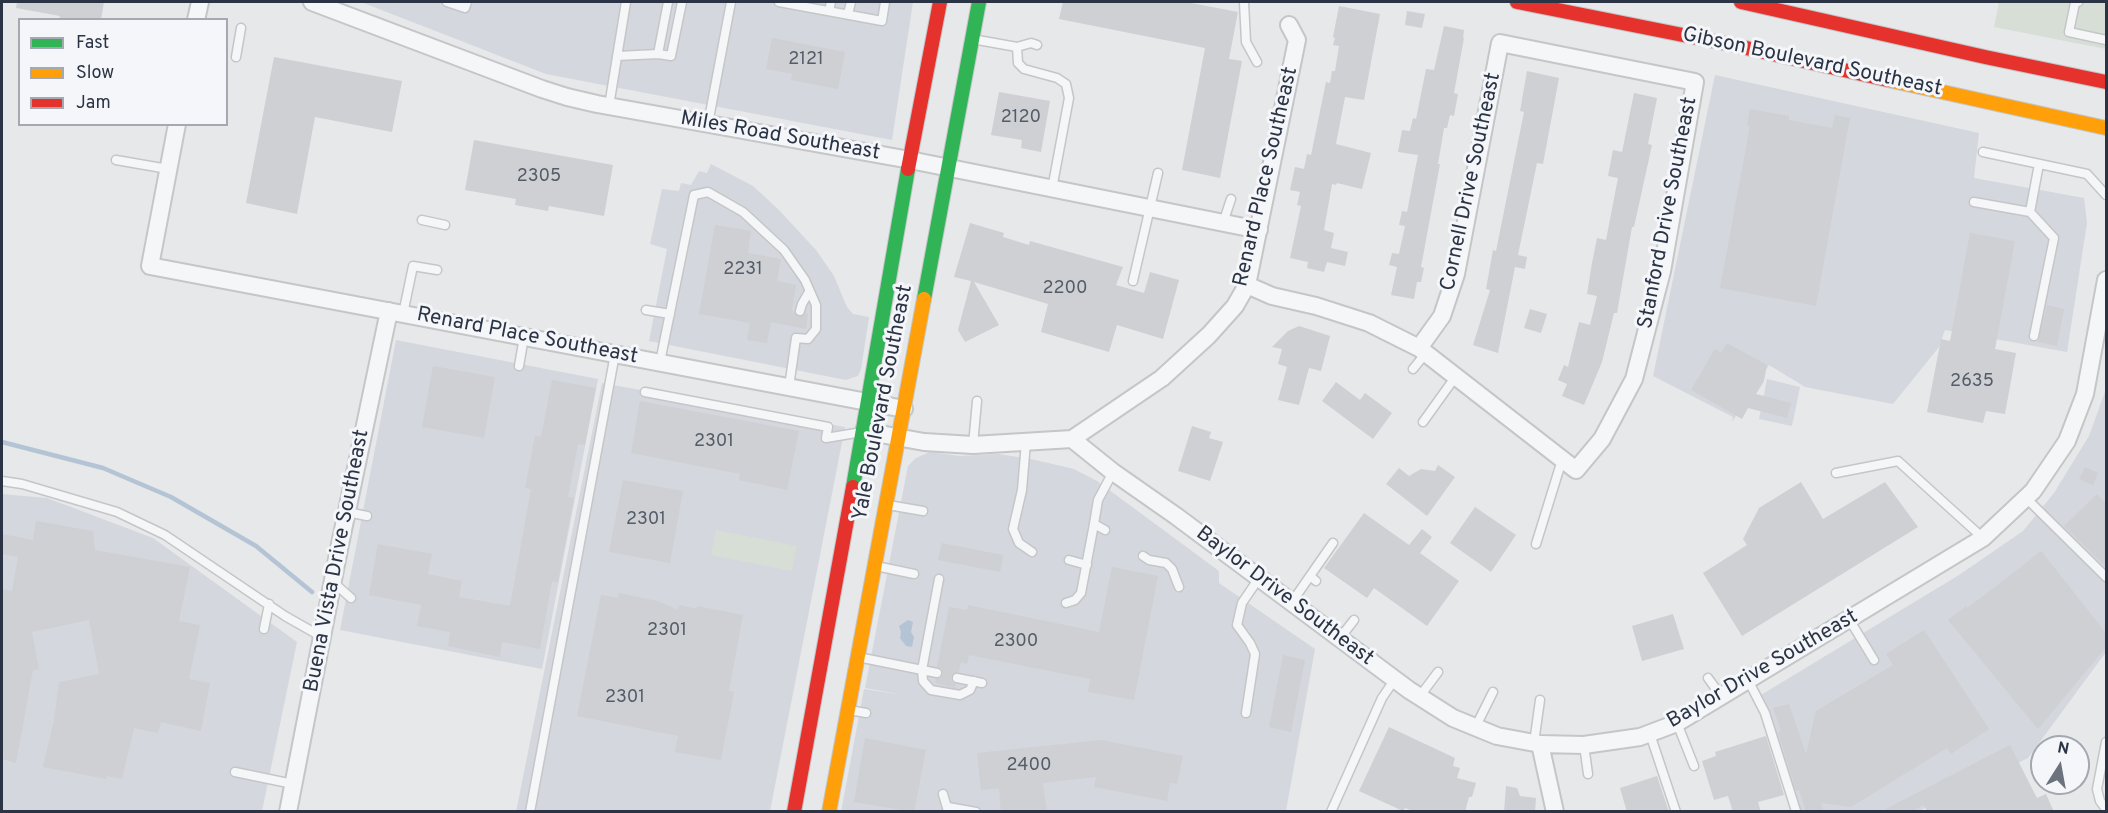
<!DOCTYPE html>
<html>
<head>
<meta charset="utf-8">
<style>
  body { margin:0 }
  #map { position:relative; width:2108px; height:813px; overflow:hidden; background:#e6e8ea; font-family:Overpass,sans-serif }
  canvas { display:block }
  .frame { position:absolute; inset:0; border:3px solid #2b3445; pointer-events:none }
  .legend { position:absolute; left:18px; top:18px; width:210px; height:108px; box-sizing:border-box; background:#f4f6f9; border:2px solid #a4a8b1; margin:0; padding:8px 10px; list-style:none; font-size:18px; color:#2b3445 }
  .legend li { display:flex; align-items:center; gap:12px; height:30px }
  .legend b { width:30px; border:2px solid #a4a8b1 }
  .north { position:absolute; left:2030px; top:735px; width:60px; height:60px; box-sizing:border-box; background:#f4f6f9; border:2px solid #a4a8b1; border-radius:50%; rotate:11deg; font-size:16px; font-weight:700; line-height:24px; text-align:center; color:#2b3445 }
  .north::after { content:''; display:block; margin:auto; width:21px; height:27px; background:#6c737f; clip-path:polygon(50% 0,100% 100%,50% 72%,0 100%) }
</style>
</head>
<body>
<div id="map">
<canvas width="2108" height="813"></canvas>
<div class="frame"></div>
<ul class="legend">
<li><b style="height:8px;background:#30b455"></b>Fast</li>
<li><b style="height:8px;background:#ff9f0a"></b>Slow</li>
<li><b style="height:8px;background:#e5322d"></b>Jam</li>
</ul>
<div class="north">N</div>
</div>
<script>
const context = document.querySelector('canvas').getContext('2d');
context.lineJoin = 'round';
function paint(path, color) { context.fillStyle = color; context.fill(path, 'evenodd'); }
const toPath = rows => new Path2D(rows.map(r => 'M' + r).join(''));
function stroke(path, color, width, dash) { context.strokeStyle = color; context.lineWidth = width; context.lineCap = dash ? 'butt' : 'round'; context.setLineDash(dash || []); context.stroke(path); }
function drawText(font, color, halo, rows, align = 'center') {
  context.font = font + ' Overpass,sans-serif'; context.lineWidth = 6; context.setLineDash([]); context.textBaseline = 'middle'; context.strokeStyle = halo; context.fillStyle = color; for (const [text, x, y, turn = 0] of rows) {
    context.save(); context.translate(x, y); context.rotate((+turn || 0) * Math.PI / 180); context.textAlign = isNaN(turn) ? turn : align; if (halo) context.strokeText(text, 0, 0); context.fillText(text, 0, 0); context.restore();
  }
}
const built = toPath([
  [361,2,913,2,892,140,546,74],
  [1715,75,1979,133,1974,178,2084,198,2087,223,2067,352,1945,330,1939,347,1893,404,1805,387,1769,365,1732,422,1733,417,1653,376],
  [711,164,753,186,779,210,816,250,834,276,847,307,853,314,869,317,861,369,858,376,846,380,649,341,667,249,650,244,662,189,679,191,681,183,691,185,699,171,707,173],
  [396,340,598,379,542,669,340,630],
  [1767,379,1800,387,1792,426,1759,419],
  [602,383,845,427,770,811,516,812],
  [2106,389,2106,652,2028,758,1919,811,1801,811,1761,695,1959,575,2023,531,2054,493,2089,436],
  [930,452,960,456,998,454,1031,459,1074,469,1097,481,1219,571,1219,583,1315,649,1286,811,841,812,864,689,903,695,865,688,908,466,916,458],
  [2,494,47,498,153,538,297,642,262,811,2,811]
]);
const green = toPath([
  [1999,2,2106,2,2106,49,1994,27],
  [716,530,797,546,792,571,711,555]
]);
const water = toPath([
  [908,620,913,622,911,632,914,637,912,647,906,646,900,638,901,632,899,626]
]);
const stream = toPath([
  [2,442,103,468,171,497,256,546,312,592]
]);
const building = toPath([
  [17,2,104,2,101,20,59,20,60,16,16,8],
  [1063,2,1186,2,1238,12,1229,59,1242,61,1220,178,1182,170,1205,48,1059,19],
  [1339,6,1380,14,1364,100,1345,97,1336,144,1371,153,1362,189,1337,183,1336,185,1332,184,1324,230,1334,233,1331,248,1348,252,1345,266,1327,262,1324,272,1307,268,1308,262,1290,258,1301,206,1297,205,1300,192,1290,190,1295,167,1304,169,1307,154,1311,155,1326,82,1330,83,1332,71,1335,71,1339,46,1333,45,1335,38,1333,37],
  [1407,11,1425,14,1422,28,1405,25],
  [1444,26,1464,30,1463,38,1464,38,1454,93,1458,94,1454,116,1450,115,1447,128,1444,128,1438,164,1440,164,1421,267,1424,268,1421,282,1417,282,1414,299,1391,295,1397,267,1389,265,1392,253,1399,254,1405,226,1399,225,1402,211,1407,212,1418,155,1398,152,1402,130,1410,131,1413,118,1416,119,1426,69,1434,70],
  [772,38,845,52,838,89,791,80,792,74,766,69],
  [274,57,402,81,392,132,315,117,297,214,246,203],
  [1527,71,1559,78,1543,164,1537,163,1518,255,1527,257,1525,269,1515,267,1498,353,1473,345,1490,290,1486,289,1493,250,1496,251,1524,112,1520,111],
  [999,92,1050,101,1041,152,1021,148,1022,140,991,135],
  [1634,93,1657,98,1648,144,1652,145,1634,227,1632,227,1617,313,1614,313,1602,362,1584,405,1562,396,1567,384,1558,380,1564,365,1568,367,1579,322,1590,325,1597,296,1587,294,1592,263,1597,238,1606,240,1618,178,1608,176,1613,150,1622,152],
  [1750,109,1789,116,1789,120,1832,128,1835,115,1850,118,1816,306,1720,288,1750,126,1747,125],
  [474,140,613,165,604,216,549,206,548,211,515,205,516,199,465,190],
  [970,223,1004,233,1003,237,1029,245,1030,241,1123,267,1116,285,1144,293,1150,272,1179,280,1163,339,1117,325,1109,352,1041,332,1048,304,974,282,999,325,965,342,958,330,971,281,954,277],
  [715,225,751,231,748,253,781,259,777,281,796,285,792,310,799,317,808,313,806,329,771,322,767,343,747,340,750,323,699,314],
  [1970,233,2015,241,1995,349,2016,353,2005,414,1986,411,1983,423,1927,412,1941,339,1950,341],
  [2047,305,2064,309,2057,346,2038,342],
  [1530,309,1547,314,1541,333,1524,328],
  [1299,326,1330,336,1321,371,1309,368,1299,405,1278,400,1287,367,1278,364,1282,349,1272,347,1288,331],
  [1727,343,1767,365,1764,381,1756,394,1791,403,1787,418,1748,408,1742,419,1691,390,1715,349,1721,353],
  [433,366,495,377,484,438,422,427],
  [552,380,596,388,585,445,578,444,568,497,574,498,558,582,552,581,540,649,502,642,500,657,448,646,450,632,417,626,421,605,369,595,378,544,432,554,428,574,462,581,459,597,510,606,531,489,525,488,535,436,541,437],
  [1336,382,1360,400,1365,393,1392,413,1373,439,1322,401],
  [640,401,799,431,787,490,739,480,740,474,631,453],
  [1192,426,1211,432,1209,438,1223,442,1210,481,1178,471],
  [1438,465,1455,477,1427,516,1386,484,1399,468,1409,476,1421,469,1435,471],
  [2085,467,2098,473,2093,485,2079,479],
  [623,480,683,491,670,563,609,552],
  [1801,482,1823,519,1885,482,1918,527,1742,636,1703,573,1747,545,1743,539,1759,508],
  [2097,494,2106,504,2106,567,2064,526],
  [1475,507,1516,535,1491,572,1450,543],
  [1364,513,1409,545,1422,529,1432,537,1420,553,1459,581,1427,626,1374,588,1367,598,1324,568],
  [36,521,93,531,95,550,190,567,179,621,200,625,189,679,210,683,201,731,161,722,158,733,134,728,122,779,107,776,106,779,43,767,54,720,59,682,99,674,89,620,32,632,39,669,33,670,16,763,2,759,2,589,12,591,18,557,2,554,2,534,33,540],
  [942,543,1003,555,1000,572,938,560],
  [2041,551,2106,633,2106,647,2038,729,1948,620,1966,606,1967,608,1990,591],
  [1112,567,1158,576,1134,700,1088,692,1090,679,969,655,967,664,961,662,959,671,951,676,951,681,956,684,955,688,935,683,936,679,941,678,943,674,942,669,937,667,949,607,967,610,968,605,1099,632],
  [619,593,657,601,678,610,679,605,697,609,697,606,743,615,729,691,734,692,721,760,675,752,678,736,577,716,601,595,618,598],
  [1673,614,1684,649,1642,661,1632,626],
  [1924,630,1989,729,1951,754,1947,748,1851,807,1821,803,1824,812,1806,812,1799,790,1796,791,1778,732,1781,731,1773,708,1789,704,1806,754,1816,711,1893,665,1886,654],
  [1283,655,1305,660,1291,732,1269,727],
  [1389,727,1455,758,1453,766,1460,768,1457,778,1476,783,1472,797,1469,797,1465,812,1416,812,1405,808,1403,811,1359,791],
  [1766,736,1784,795,1758,802,1761,812,1733,812,1728,796,1714,800,1702,761,1716,756,1715,752],
  [865,738,926,750,914,812,854,802],
  [1101,740,1183,756,1177,784,1170,783,1167,801,1094,787,1096,777,1043,783,1047,812,1001,812,999,788,981,790,977,753],
  [2010,745,2037,798,2046,794,2054,812,1927,812,1924,805,1911,812,1880,812],
  [1657,776,1669,812,1627,812,1620,788],
  [1506,786,1517,788,1520,796,1536,798,1535,812,1504,812]
]);
const lane = toPath([
  [447,2,465,8,467,2],
  [779,2,882,21,885,2],
  [1244,2,1246,42,1257,62],
  [2078,2,2075,3,2069,32,2106,40],
  [829,11,831,2],
  [848,14,851,2],
  [972,39,1017,47,1031,43,1037,45],
  [1017,47,1018,63,1024,69,1057,78,1066,84,1069,98,1052,189],
  [658,54,668,2],
  [617,56,658,54,671,56,682,2],
  [236,57,241,28],
  [609,106,626,2],
  [708,124,731,2],
  [1983,152,2087,174,2106,195],
  [116,160,168,169],
  [1974,202,2030,212,2039,164],
  [2030,212,2054,238,2034,336],
  [422,220,445,225],
  [1223,223,1231,199],
  [1133,281,1158,173],
  [646,310,670,314],
  [800,311,802,304,809,292],
  [403,314,413,266,437,270],
  [660,362,694,195,708,192,743,212,784,250,805,280,816,305,816,329,808,339,796,338,789,387],
  [519,366,524,337],
  [1413,369,1426,353],
  [645,392,828,427,826,438,862,432],
  [1423,422,1456,376],
  [1026,442,1022,490,1013,529,1019,543,1032,552],
  [973,445,977,401],
  [1836,473,1898,461,1983,538],
  [2,481,22,484,117,512,165,535,285,616,322,637],
  [2026,498,2106,577],
  [888,505,923,511],
  [347,512,367,516],
  [1105,530,1094,524,1098,500,1113,472],
  [1536,544,1562,460],
  [1143,556,1149,560,1166,563,1172,569,1179,587],
  [1069,560,1087,565],
  [876,566,914,574],
  [1310,576,1333,543],
  [939,579,922,670,923,681,931,690,960,695,970,690,974,681],
  [333,582,351,598],
  [1292,602,1310,576,1316,581],
  [1066,603,1075,600,1081,593,1094,524],
  [1849,619,1874,660],
  [264,629,269,604],
  [1340,638,1354,620],
  [858,657,937,673],
  [957,678,982,683],
  [1708,678,1721,696],
  [1748,680,1765,713,1796,811],
  [1420,696,1438,672],
  [849,710,866,713],
  [1246,713,1255,654,1250,643,1237,625,1242,603,1259,578],
  [1677,723,1694,766],
  [1475,728,1493,692],
  [1650,734,1676,812],
  [2106,742,2097,789,2100,801,2106,809],
  [1534,743,1540,700],
  [1584,745,1588,774],
  [235,772,293,784],
  [943,794,948,811],
  [948,807,976,812],
  [530,812,615,354],
  [1331,812,1382,698,1395,679]
]);
const street = toPath([
  [312,2,542,89,567,97,597,104,910,160,1259,230],
  [196,20,200,2],
  [177,124,150,266,904,409],
  [1247,285,1272,296,1316,306,1369,323,1419,348,1576,470,1602,439,1634,379,1662,271,1695,82,1500,43,1456,274,1442,316,1419,348],
  [864,431,924,442,973,445,1072,439,1162,378,1209,335,1235,306,1247,285,1297,40,1289,25],
  [1072,439,1113,472,1176,516,1409,690,1453,718,1497,736,1540,744,1584,745,1640,737,1677,723,1983,538,2033,491,2067,441,2085,394,2106,280],
  [1540,744,1555,812],
  [288,812,339,549,389,311]
]);
const fast = toPath([
  [924,299,979,2],
  [853,487,908,169]
]);
const slow = toPath([
  [1888,80,2106,128],
  [829,812,924,299]
]);
const jam = toPath([
  [1517,2,1733,45,1888,80],
  [1741,2,1985,57,2106,82],
  [908,169,940,2],
  [794,812,853,487]
]);
const numberNames = [
  ["2121",806,60],
  ["2120",1021,118],
  ["2305",539,177],
  ["2231",743,270],
  ["2200",1065,289],
  ["2635",1972,382],
  ["2301",714,442],
  ["2301",646,520],
  ["2301",667,631],
  ["2300",1016,642],
  ["2301",625,698],
  ["2400",1029,766]
];
const streetNames = [
  ["Gibson Boulevard Southeast",1812,63,12],
  ["Miles Road Southeast",780,137,10],
  ["Renard Place Southeast",1267,177,-77],
  ["Cornell Drive Southeast",1472,182,-78],
  ["Stanford Drive Southeast",1669,213,-79],
  ["Renard Place Southeast",527,337,11],
  ["Yale Boulevard Southeast",884,403,-79],
  ["Buena Vista Drive Southeast",338,561,-79],
  ["Baylor Drive Southeast",1284,597,37],
  ["Baylor Drive Southeast",1763,670,-30]
];
paint(built, '#d4d7dd');
paint(green, '#d6ded6');
paint(water, '#b4c4d5');
stroke(stream, '#b4c4d5', 4.5);
paint(building, '#ced0d3');
stroke(lane, '#c4c6c8', 11);
stroke(street, '#c4c6c8', 20);
stroke(fast, '#c4c6c8', 16);
stroke(slow, '#c4c6c8', 16);
stroke(jam, '#c4c6c8', 16);
stroke(lane, '#f5f6f7', 8);
stroke(street, '#f5f6f7', 16);
stroke(fast, '#30b455', 14);
stroke(slow, '#ff9f0a', 14);
stroke(jam, '#e5322d', 14);
drawText('18px', '#545c69', null, numberNames);
drawText('21px', '#2b3445', '#f4f6f9', streetNames);
</script>
</body>
</html>
